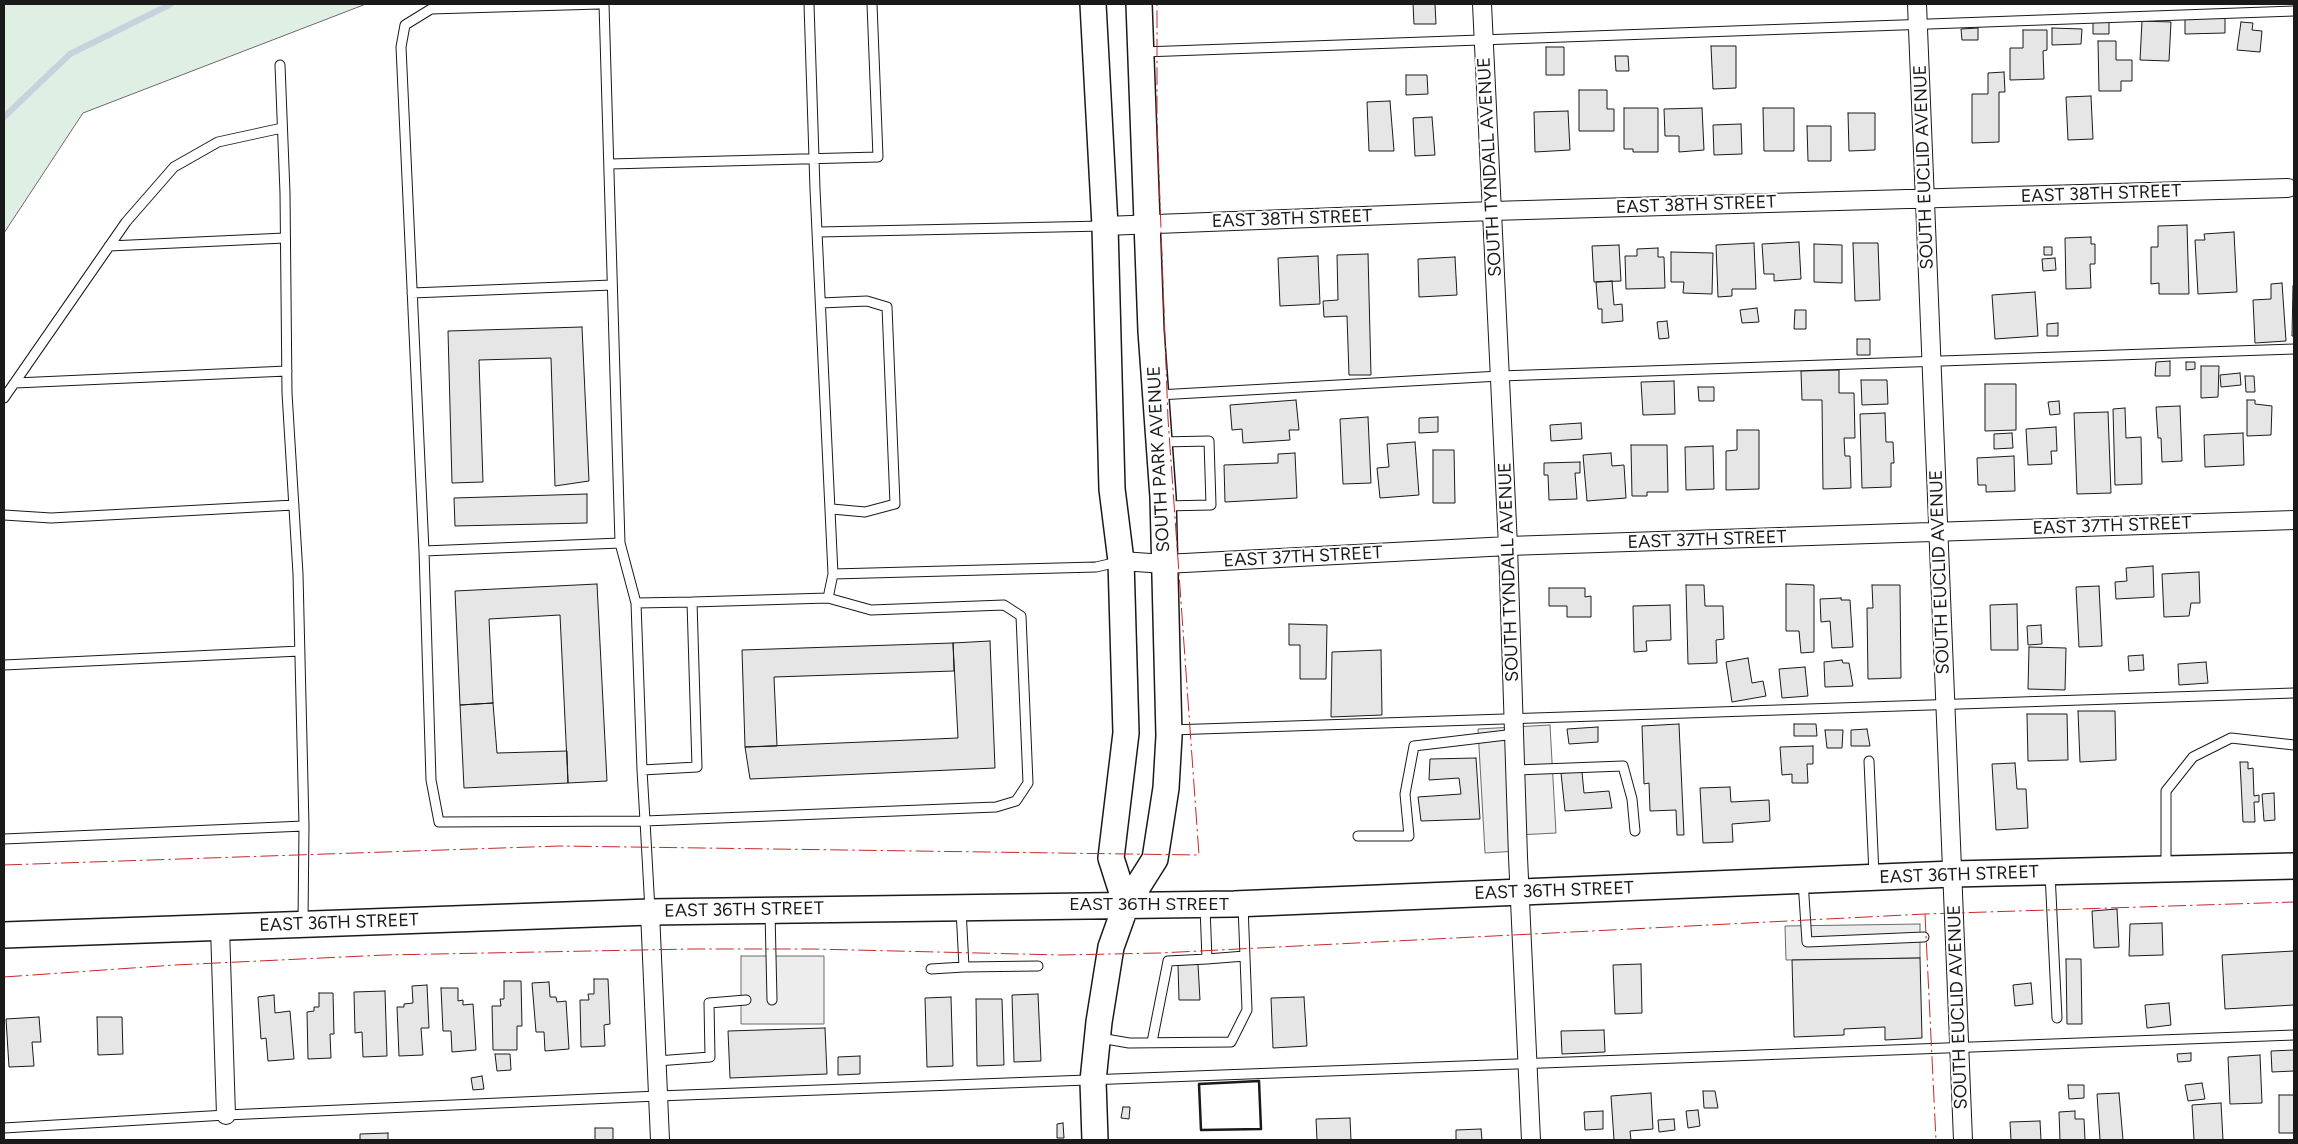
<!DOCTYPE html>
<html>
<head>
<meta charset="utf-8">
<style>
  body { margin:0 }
  #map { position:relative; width:2298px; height:1144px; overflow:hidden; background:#fff; font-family:Figtree,sans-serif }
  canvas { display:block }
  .frame { position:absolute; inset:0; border:5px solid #1a1a1a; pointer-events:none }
</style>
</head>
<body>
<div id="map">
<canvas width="2298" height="1144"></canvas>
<div class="frame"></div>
</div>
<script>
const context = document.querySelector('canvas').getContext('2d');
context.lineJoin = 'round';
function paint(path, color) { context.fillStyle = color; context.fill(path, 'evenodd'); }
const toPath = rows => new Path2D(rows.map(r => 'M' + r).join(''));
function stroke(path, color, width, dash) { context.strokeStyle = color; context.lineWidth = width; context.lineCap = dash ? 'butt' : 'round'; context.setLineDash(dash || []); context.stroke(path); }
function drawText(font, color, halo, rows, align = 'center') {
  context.font = font + ' Figtree,sans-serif'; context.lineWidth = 4; context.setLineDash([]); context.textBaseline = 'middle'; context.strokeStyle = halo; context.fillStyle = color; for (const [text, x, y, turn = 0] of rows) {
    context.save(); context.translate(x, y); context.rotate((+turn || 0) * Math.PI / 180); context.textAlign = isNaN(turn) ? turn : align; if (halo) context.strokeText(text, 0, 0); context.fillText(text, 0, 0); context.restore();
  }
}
const green = toPath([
  [4,4,366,4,83,113,4,233,4,4]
]);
const parking = toPath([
  [1550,725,1556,833,1518,835,1518,851,1485,853,1478,729,1550,725],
  [1920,924,1920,958,1786,960,1785,926,1920,924],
  [741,956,824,956,824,1024,741,1024,741,956]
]);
const stream = toPath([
  [4,117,70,54,171,4]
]);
const building = toPath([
  [1413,4,1435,4,1436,24,1414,24,1413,4],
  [2225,17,2225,33,2185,34,2185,19,2225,17],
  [2109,20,2109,34,2093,34,2093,21,2109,20],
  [2142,21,2171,22,2169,61,2140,60,2142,21],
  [2241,22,2253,23,2252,30,2262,31,2260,52,2237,50,2241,22],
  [1978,28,1978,40,1962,40,1961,29,1978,28],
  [2052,28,2082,29,2081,44,2052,45,2052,28],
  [2023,30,2047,30,2047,50,2043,51,2044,79,2010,80,2010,48,2023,48,2023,30],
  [2098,41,2116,41,2116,60,2132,60,2132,81,2121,81,2121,91,2099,91,2098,41],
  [1711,46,1736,46,1736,88,1713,89,1711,46],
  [1546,47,1564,47,1564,75,1546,75,1546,47],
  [1615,56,1628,56,1629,71,1616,71,1615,56],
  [2004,72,2005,92,1999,92,1999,142,1972,143,1972,94,1988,94,1988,73,2004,72],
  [1406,75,1427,75,1428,94,1406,95,1406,75],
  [1579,90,1607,90,1607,109,1614,109,1614,131,1579,131,1579,90],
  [2091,96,2093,139,2068,140,2066,97,2091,96],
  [1390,101,1394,151,1369,151,1367,102,1390,101],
  [1624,108,1658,108,1658,152,1633,152,1633,149,1624,149,1624,108],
  [1702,108,1704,150,1679,152,1679,136,1665,136,1664,109,1702,108],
  [1763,108,1794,108,1794,151,1764,151,1763,108],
  [1568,111,1570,150,1535,152,1534,112,1568,111],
  [1848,113,1875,113,1875,150,1849,151,1848,113],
  [1432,117,1435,155,1415,156,1413,118,1432,117],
  [1741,124,1742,154,1714,155,1713,125,1741,124],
  [1807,126,1831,126,1831,161,1808,161,1807,126],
  [2187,225,2189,294,2159,294,2159,283,2151,284,2151,247,2158,247,2158,226,2187,225],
  [2234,232,2237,292,2198,294,2195,240,2205,240,2204,234,2234,232],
  [2091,237,2091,244,2095,244,2095,264,2090,264,2091,288,2066,289,2065,238,2091,237],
  [1799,242,1801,279,1774,281,1774,274,1764,274,1762,244,1799,242],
  [1754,243,1756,289,1732,289,1732,296,1718,297,1716,245,1754,243],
  [1853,243,1878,243,1880,300,1855,301,1853,243],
  [1814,244,1842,245,1842,283,1814,282,1814,244],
  [1619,245,1621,281,1594,282,1592,246,1619,245],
  [2044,247,2052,247,2052,255,2044,255,2044,247],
  [1658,248,1658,257,1664,257,1665,288,1626,289,1625,256,1637,256,1637,249,1658,248],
  [1671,252,1713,253,1712,294,1683,293,1684,282,1671,282,1671,252],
  [1368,254,1371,375,1349,375,1347,316,1324,317,1323,301,1338,300,1337,255,1368,254],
  [1318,256,1320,304,1280,306,1278,258,1318,256],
  [1455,257,1457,295,1419,297,1418,259,1455,257],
  [2055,258,2056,270,2043,271,2042,259,2055,258],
  [1612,281,1614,305,1622,304,1623,321,1602,323,1602,309,1598,309,1596,282,1612,281],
  [2282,283,2286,341,2255,343,2253,300,2271,299,2271,284,2282,283],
  [2293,286,2294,286,2294,336,2292,336,2293,286],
  [2035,292,2038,336,1995,339,1992,295,2035,292],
  [1757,308,1759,322,1742,323,1740,310,1757,308],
  [1795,310,1806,310,1806,329,1794,329,1795,310],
  [1667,321,1669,338,1659,339,1657,322,1667,321],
  [2058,323,2058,336,2047,336,2047,324,2058,323],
  [582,327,589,481,555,486,551,358,479,360,483,482,452,483,448,331,582,327],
  [1857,339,1870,339,1870,355,1857,355,1857,339],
  [2170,361,2170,376,2155,376,2156,362,2170,361],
  [2186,362,2195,362,2195,369,2186,370,2186,362],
  [2201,366,2219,366,2218,397,2201,398,2201,366],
  [1839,370,1839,393,1854,393,1855,438,1844,438,1845,456,1850,456,1851,488,1823,489,1822,400,1802,400,1801,371,1839,370],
  [2240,373,2241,385,2221,387,2220,375,2240,373],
  [2245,376,2254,376,2255,392,2246,392,2245,376],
  [1861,380,1887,380,1888,404,1862,405,1861,380],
  [1674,381,1675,414,1643,415,1641,382,1674,381],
  [1985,384,2016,384,2016,430,1985,431,1985,384],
  [1698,387,1714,387,1714,401,1699,401,1698,387],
  [1296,400,1299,430,1289,430,1290,440,1243,443,1242,429,1232,430,1230,405,1296,400],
  [2247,400,2255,400,2255,404,2272,406,2271,435,2247,436,2247,400],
  [2059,401,2060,414,2050,415,2048,402,2059,401],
  [2180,406,2182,461,2162,462,2161,438,2158,438,2156,407,2180,406],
  [2125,408,2126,438,2141,437,2142,484,2115,485,2113,409,2125,408],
  [2108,412,2111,493,2077,494,2074,413,2108,412],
  [1885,413,1886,442,1893,442,1894,463,1891,463,1891,487,1862,488,1860,414,1885,413],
  [1368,417,1371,483,1343,484,1340,419,1368,417],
  [1438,417,1438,432,1419,433,1419,418,1438,417],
  [1581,423,1582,439,1551,441,1550,425,1581,423],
  [2056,427,2057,451,2051,451,2052,464,2028,465,2026,429,2056,427],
  [1737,430,1759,430,1759,489,1726,490,1726,451,1737,450,1737,430],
  [2012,433,2013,448,1994,449,1994,434,2012,433],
  [2243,433,2244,465,2205,467,2204,435,2243,433],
  [1415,442,1419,495,1380,498,1377,468,1389,467,1387,444,1415,442],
  [1631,445,1667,445,1668,492,1647,492,1647,496,1632,496,1631,445],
  [1713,446,1714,489,1686,490,1685,447,1713,446],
  [1433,450,1454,450,1455,503,1433,503,1433,450],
  [1295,453,1297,498,1225,502,1224,465,1278,463,1278,454,1295,453],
  [1611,453,1612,466,1624,465,1626,498,1587,501,1583,455,1611,453],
  [2014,456,2015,491,1986,492,1986,485,1978,485,1977,458,2014,456],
  [1580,462,1580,473,1575,473,1577,499,1549,500,1548,475,1544,475,1544,463,1580,462],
  [587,494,587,523,455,526,454,498,587,494],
  [2153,566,2154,597,2116,599,2115,582,2127,581,2126,568,2153,566],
  [2199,572,2200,603,2191,603,2189,616,2164,617,2162,574,2199,572],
  [597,584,607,781,568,783,560,615,489,619,493,703,460,705,455,591,597,584],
  [1786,584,1814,585,1814,652,1801,653,1799,631,1786,631,1786,584],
  [1686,585,1704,585,1705,606,1723,606,1724,639,1716,640,1717,663,1688,664,1686,585],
  [1872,585,1900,585,1901,678,1868,679,1867,608,1873,608,1872,585],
  [2099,586,2102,646,2079,647,2076,587,2099,586],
  [1549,588,1585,588,1585,597,1591,596,1591,617,1567,617,1567,606,1549,606,1549,588],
  [1841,598,1841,600,1850,600,1853,647,1832,648,1830,621,1821,622,1820,599,1841,598],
  [2017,604,2018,650,1991,650,1990,605,2017,604],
  [1670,605,1671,640,1646,641,1647,651,1634,652,1633,606,1670,605],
  [1289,624,1327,625,1326,679,1300,679,1300,645,1289,645,1289,624],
  [2041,625,2042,644,2028,645,2027,626,2041,625],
  [990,641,995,768,750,779,745,747,958,738,953,643,990,641],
  [953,643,954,671,774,677,777,746,745,747,742,650,953,643],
  [2029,647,2066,648,2065,690,2028,689,2029,647],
  [1381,650,1382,715,1331,717,1332,652,1381,650],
  [2143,655,2144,670,2129,671,2128,656,2143,655],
  [1748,658,1752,683,1763,681,1766,696,1732,702,1726,662,1748,658],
  [1842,660,1843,663,1849,663,1853,686,1825,687,1824,662,1842,660],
  [2206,662,2208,683,2179,685,2178,664,2206,662],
  [1805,667,1808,696,1782,698,1779,669,1805,667],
  [493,703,497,753,567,751,568,783,464,788,460,705,493,703],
  [2078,711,2115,711,2116,760,2080,762,2078,711],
  [2027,714,2067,714,2068,760,2028,761,2027,714],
  [1679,724,1684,835,1677,835,1676,810,1650,811,1649,783,1644,784,1642,726,1679,724],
  [1794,724,1816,724,1817,736,1794,736,1794,724],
  [1598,727,1598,742,1569,744,1567,729,1598,727],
  [1867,729,1870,746,1851,746,1851,730,1867,729],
  [1825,730,1843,730,1842,748,1827,748,1825,730],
  [1813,746,1813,764,1807,764,1808,783,1792,783,1792,774,1782,775,1780,747,1813,746],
  [1476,758,1480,819,1421,821,1418,797,1461,794,1459,778,1429,780,1430,759,1476,758],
  [2240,762,2248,762,2248,769,2253,768,2254,796,2259,795,2259,802,2254,802,2255,822,2243,822,2240,762],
  [2015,763,2017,789,2026,789,2028,828,1996,830,1992,764,2015,763],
  [1582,772,1584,793,1609,791,1612,808,1565,811,1561,773,1582,772],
  [1730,787,1731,802,1769,800,1770,821,1732,824,1733,842,1703,843,1700,788,1730,787],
  [2274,793,2275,820,2264,821,2262,794,2274,793],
  [2117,909,2119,947,2094,948,2092,911,2117,909],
  [2162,923,2163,955,2129,956,2130,924,2162,923],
  [2294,951,2294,1005,2225,1009,2222,955,2294,951],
  [1920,958,1922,1038,1885,1040,1885,1027,1844,1029,1844,1035,1794,1037,1792,960,1920,958],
  [2066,959,2081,959,2082,1024,2067,1024,2066,959],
  [1198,964,1200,1000,1179,1000,1178,965,1198,964],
  [1641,964,1642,1013,1615,1014,1613,965,1641,964],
  [594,979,608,979,610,1024,604,1025,605,1046,581,1047,580,1000,589,1000,588,994,594,994,594,979],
  [504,981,521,981,522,1026,517,1026,517,1050,493,1050,492,1006,501,1006,500,999,504,999,504,981],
  [549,982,550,997,556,997,557,1002,566,1001,569,1049,545,1051,544,1032,536,1032,532,983,549,982],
  [2031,983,2033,1004,2015,1006,2013,985,2031,983],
  [427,985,429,1028,421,1028,423,1055,399,1056,397,1007,404,1007,404,1004,413,1003,412,986,427,985],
  [441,988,458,988,458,1001,463,1000,463,1005,473,1004,476,1050,452,1052,451,1031,443,1031,441,988],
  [385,991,387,1056,363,1057,362,1032,355,1033,354,992,385,991],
  [319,993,333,993,334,1034,330,1034,331,1058,308,1059,307,1012,314,1011,314,1007,319,1007,319,993],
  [1038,994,1041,1061,1014,1062,1012,995,1038,994],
  [274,995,275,1013,290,1011,294,1059,268,1061,266,1038,261,1039,258,997,274,995],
  [951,997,953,1066,927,1067,925,998,951,997],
  [1304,997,1307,1046,1273,1048,1271,998,1304,997],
  [976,999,1002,999,1004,1065,977,1066,976,999],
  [2169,1003,2171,1025,2147,1028,2145,1005,2169,1003],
  [39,1017,41,1042,32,1042,34,1066,9,1067,6,1019,39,1017],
  [97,1017,122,1017,123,1054,98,1055,97,1017],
  [825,1028,827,1074,730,1078,728,1031,825,1028],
  [1604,1030,1605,1052,1562,1054,1561,1031,1604,1030],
  [2294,1050,2294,1071,2272,1072,2271,1051,2294,1050],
  [2191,1053,2191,1061,2178,1062,2177,1054,2191,1053],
  [495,1054,510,1054,511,1070,497,1071,495,1054],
  [2260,1055,2262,1103,2230,1104,2228,1057,2260,1055],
  [860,1056,860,1074,838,1075,838,1057,860,1056],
  [482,1076,484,1089,473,1090,471,1078,482,1076],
  [2202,1083,2205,1099,2188,1101,2185,1085,2202,1083],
  [2068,1085,2084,1085,2084,1098,2069,1099,2068,1085],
  [1703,1091,1715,1091,1718,1108,1704,1108,1703,1091],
  [1651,1093,1653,1129,1630,1131,1631,1140,1614,1140,1611,1096,1651,1093],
  [2119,1093,2123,1140,2100,1140,2097,1094,2119,1093],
  [2279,1095,2294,1095,2294,1133,2279,1133,2279,1095],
  [2221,1103,2223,1140,2194,1140,2192,1105,2221,1103],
  [1123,1107,1130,1107,1129,1119,1121,1118,1123,1107],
  [1698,1110,1700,1126,1688,1128,1686,1111,1698,1110],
  [1603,1111,1603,1129,1585,1130,1584,1112,1603,1111],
  [2075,1111,2075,1119,2084,1119,2085,1140,2060,1140,2059,1112,2075,1111],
  [1350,1118,1351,1140,1317,1140,1316,1119,1350,1118],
  [1674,1119,1675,1130,1659,1132,1658,1120,1674,1119],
  [2040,1121,2041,1140,2011,1140,2010,1122,2040,1121],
  [1063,1123,1064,1138,1057,1138,1057,1124,1063,1123],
  [595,1128,613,1128,613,1140,595,1140,595,1128],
  [1481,1129,1482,1140,1456,1140,1456,1130,1481,1129],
  [388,1133,388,1140,360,1140,360,1134,388,1133]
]);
const lane = toPath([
  [599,4,431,9,405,25,401,47,424,551,431,780,439,822,645,821,642,770],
  [604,4,620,543,636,603],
  [809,4,815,189,833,574,1096,567,1118,562],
  [1143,52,2294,11],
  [280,65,285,193,287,393,298,574,304,826,303,922],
  [610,164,878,157,872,4],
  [818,232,1104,226],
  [109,246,285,238],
  [412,293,612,285],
  [821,303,867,301,887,307,895,504,865,512,832,509],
  [15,383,287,371],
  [1158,395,1500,376,2294,349],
  [4,398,126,222,174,167,218,142,282,128],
  [1161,442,1209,441,1211,505,1164,506],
  [4,515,51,518,294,505],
  [424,551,620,543],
  [828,598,833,574],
  [4,665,300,651],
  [1170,730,2294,693],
  [1869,761,1874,875],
  [1516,770,1623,766,1632,799,1635,831],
  [1358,836,1409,836,1405,794,1414,746,1515,734],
  [4,839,304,826],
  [2166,866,2166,791,2193,757,2231,738,2294,745],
  [2050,873,2057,1018],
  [1803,881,1807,942,1924,937],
  [1205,907,1207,959,1245,956],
  [961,909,964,967,1038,966],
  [650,910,645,821,996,807,1016,801,1028,783,1021,616,1004,605,871,610,828,598,692,602,697,767,642,770,636,603,692,602],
  [770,912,772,1000],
  [931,969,964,967],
  [1100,1038,1129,1043,1231,1042,1247,1010,1243,905],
  [1152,1042,1168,961,1207,959],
  [657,1061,710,1057,709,1003,746,1000],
  [4,1128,226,1115,658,1096,2294,1035]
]);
const street = toPath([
  [1482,4,1508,546,1518,857,1531,1140],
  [1917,4,1963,1140],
  [1105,226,1492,211,2288,188],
  [1121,561,1165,564,1508,546,2294,520],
  [650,912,660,1140],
  [220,928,226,1115]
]);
const secondary = toPath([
  [1093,4,1105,226,1112,489,1121,561,1126,733,1111,858,1126,905],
  [4,935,650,912,1234,904,1953,874,2294,866],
  [1095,1140,1093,1081,1099,1022,1111,947,1126,905,1155,859,1166,788,1169,736,1163,497,1151,331,1139,4]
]);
const wall = toPath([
  [1259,1081,1261,1129,1201,1130,1199,1084,1259,1081]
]);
const power = toPath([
  [4,865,560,846,1199,855,1168,419,1157,120,1157,4],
  [1925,914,1936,1140],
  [4,977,175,965,385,955,692,949,813,949,1061,955,1160,953,1925,914,2294,902]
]);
const streetNames = [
  ["SOUTH TYNDALL AVENUE",1490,167,-93],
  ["SOUTH EUCLID AVENUE",1924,167,-92],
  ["EAST 38TH STREET",2101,194,-2],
  ["EAST 38TH STREET",1696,205,-2],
  ["EAST 38TH STREET",1292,219,-2],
  ["SOUTH PARK AVENUE",1159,459,-93],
  ["EAST 37TH STREET",2112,526,-2],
  ["EAST 37TH STREET",1707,540,-2],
  ["EAST 37TH STREET",1303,557,-3],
  ["SOUTH TYNDALL AVENUE",1509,572,-92],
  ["SOUTH EUCLID AVENUE",1940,572,-92],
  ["EAST 36TH STREET",1959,875,-2],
  ["EAST 36TH STREET",1554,891,-2],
  ["EAST 36TH STREET",1149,905],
  ["EAST 36TH STREET",744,910,-1],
  ["EAST 36TH STREET",339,923,-2],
  ["SOUTH EUCLID AVENUE",1958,1007,-92]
];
paint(green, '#e0efe3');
stroke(green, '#6a6a6a', 1);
paint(parking, '#ededed');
stroke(parking, '#6a6a6a', 1);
stroke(stream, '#c6d2dc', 6);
paint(building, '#e6e6e6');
stroke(building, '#1a1a1a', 1);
stroke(lane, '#1a1a1a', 11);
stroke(street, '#1a1a1a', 20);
stroke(secondary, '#1a1a1a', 28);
stroke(lane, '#fff', 9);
stroke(street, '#fff', 18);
stroke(secondary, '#fff', 25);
stroke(wall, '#1a1a1a', 2.5);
stroke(power, '#c62828', 1, [18, 4, 2.5, 4]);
drawText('18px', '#1a1a1a', '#fff', streetNames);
</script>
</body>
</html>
